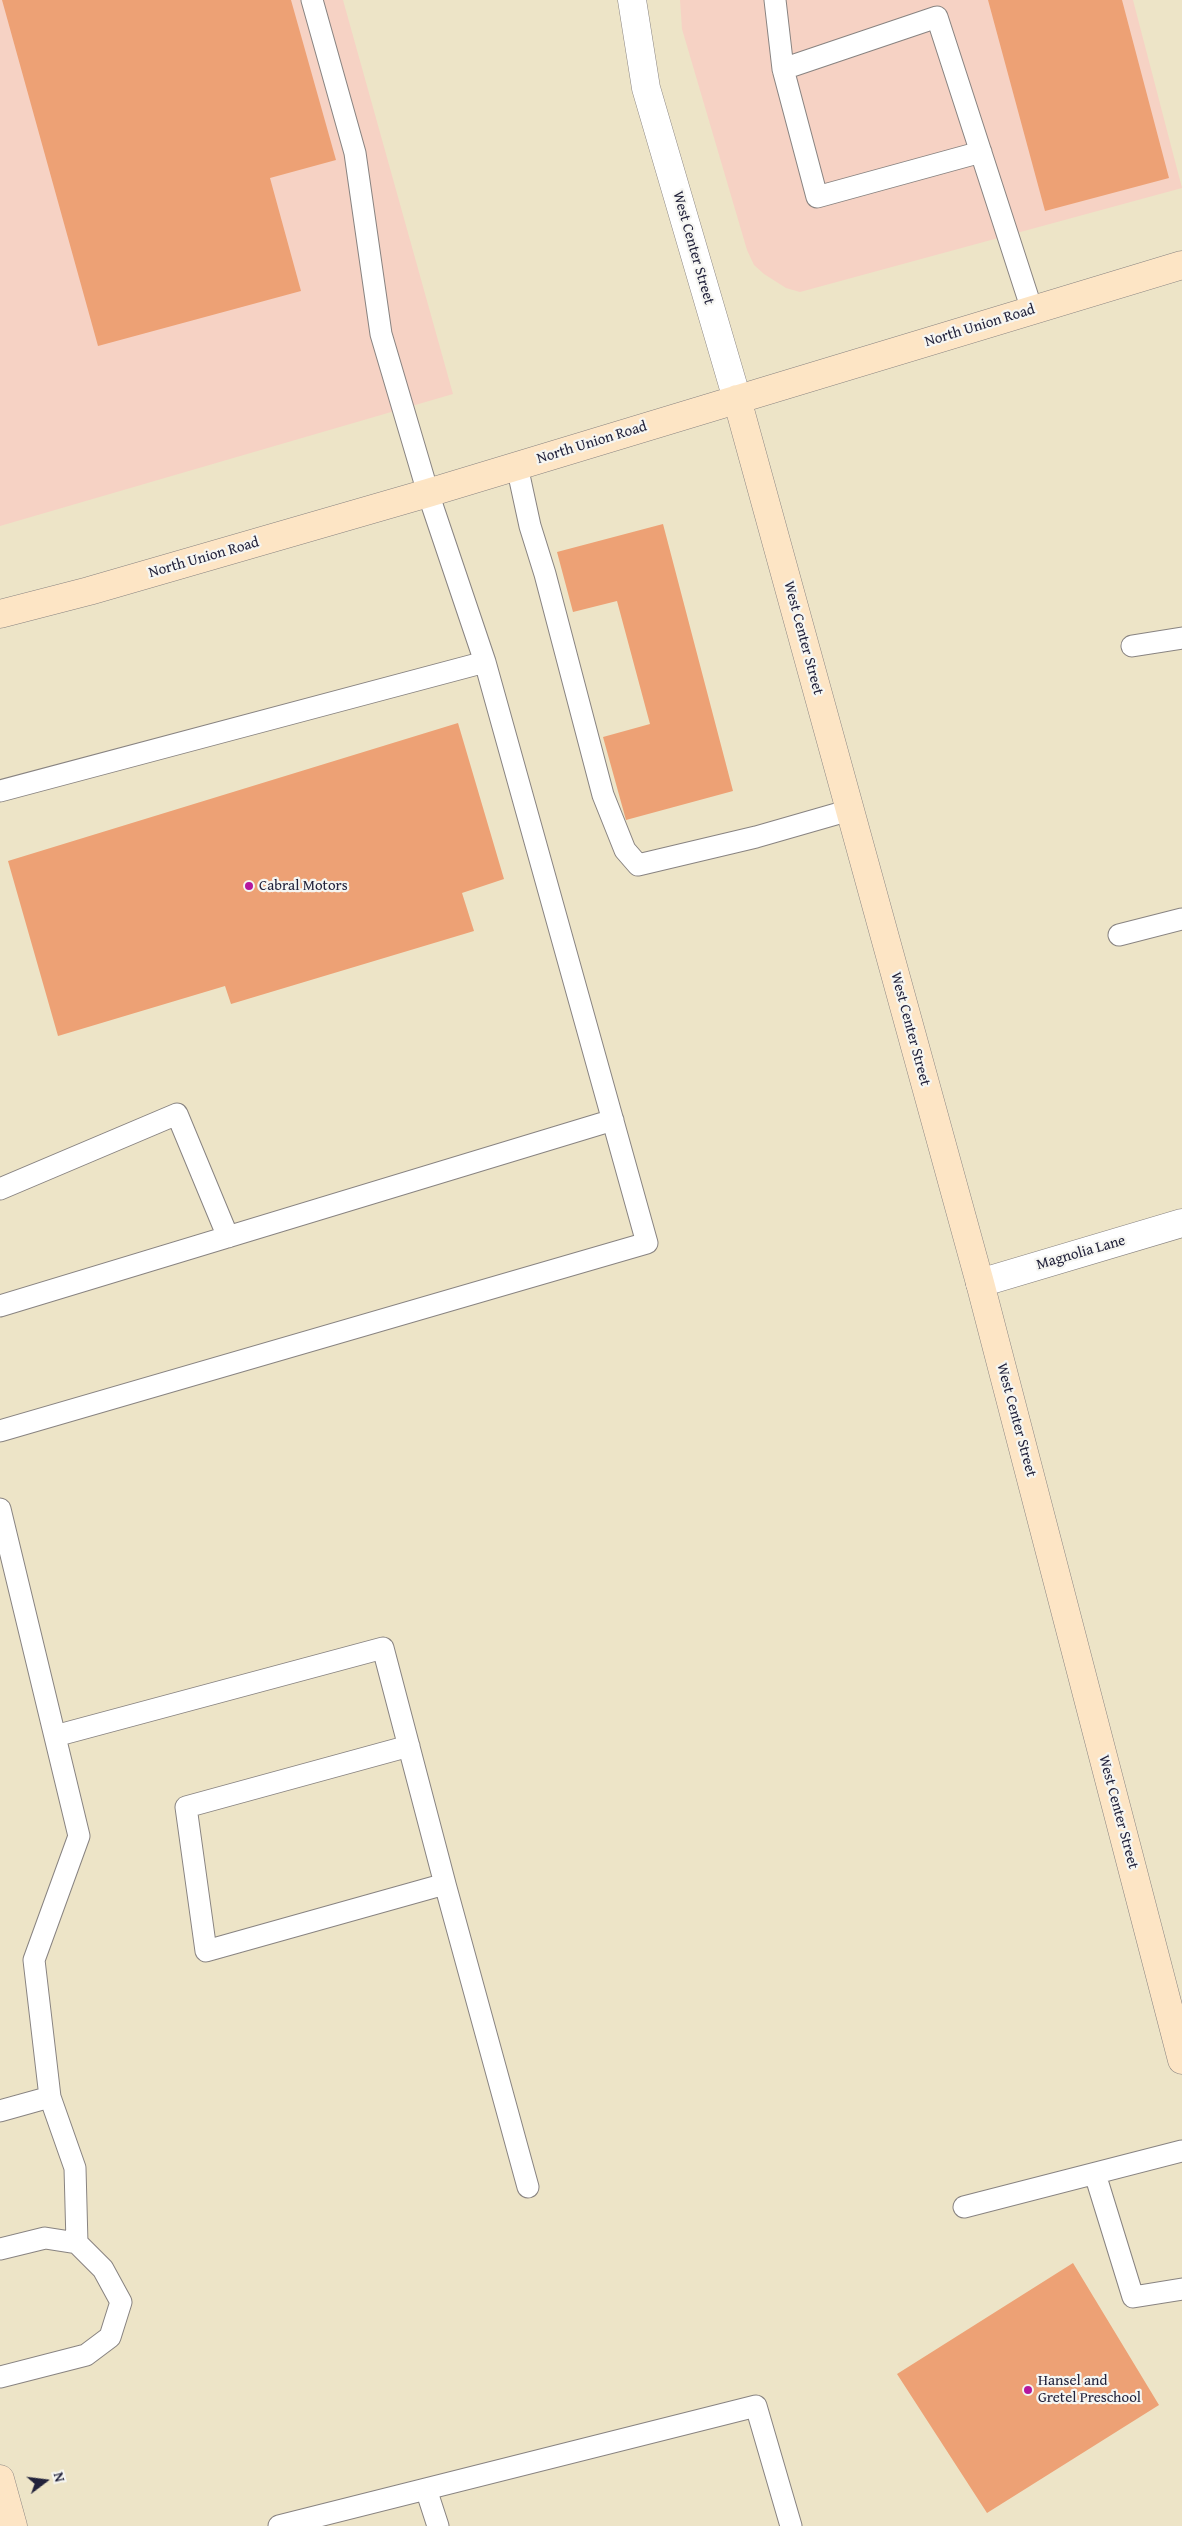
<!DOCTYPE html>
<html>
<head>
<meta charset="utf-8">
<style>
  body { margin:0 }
  #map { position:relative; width:1182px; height:2526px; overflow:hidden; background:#ede4c7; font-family:"Gentium Book Plus",serif }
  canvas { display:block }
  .north { position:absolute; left:20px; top:2456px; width:50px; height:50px; -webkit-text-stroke:4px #f6f6f2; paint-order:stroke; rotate:75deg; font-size:14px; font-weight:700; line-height:20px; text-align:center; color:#22223b }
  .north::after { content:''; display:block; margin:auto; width:18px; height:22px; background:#22223b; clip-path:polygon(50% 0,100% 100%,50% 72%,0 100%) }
</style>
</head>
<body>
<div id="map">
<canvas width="1182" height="2526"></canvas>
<div class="north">N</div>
</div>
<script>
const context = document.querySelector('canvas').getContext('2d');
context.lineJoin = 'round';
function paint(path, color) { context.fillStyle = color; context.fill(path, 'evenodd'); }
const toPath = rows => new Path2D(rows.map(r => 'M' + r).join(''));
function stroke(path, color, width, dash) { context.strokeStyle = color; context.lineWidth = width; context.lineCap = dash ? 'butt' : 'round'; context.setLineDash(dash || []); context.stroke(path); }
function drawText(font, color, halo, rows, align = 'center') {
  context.font = font + ' "Gentium Book Plus",serif'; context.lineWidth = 4.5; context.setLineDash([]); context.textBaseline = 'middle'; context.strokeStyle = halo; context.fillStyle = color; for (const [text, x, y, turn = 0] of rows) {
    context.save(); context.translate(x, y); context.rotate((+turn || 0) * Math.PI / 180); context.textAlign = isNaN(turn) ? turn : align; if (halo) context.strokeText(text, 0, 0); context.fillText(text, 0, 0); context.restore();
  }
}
const built = toPath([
  [0,0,343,0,453,394,0,526],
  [680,0,1133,0,1182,188,800,292,786,288,764,274,754,265,747,250,682,29]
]);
const building = toPath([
  [2,0,291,0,336,160,270,178,301,291,98,346],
  [988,0,1122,0,1169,178,1045,211],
  [663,524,733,791,626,820,603,737,650,724,617,601,573,612,557,552],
  [458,723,504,879,462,893,474,931,231,1004,225,986,58,1036,8,861],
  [1073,2263,1159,2405,987,2513,897,2374]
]);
const lane = toPath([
  [775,0,783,69,937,17,1032,310],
  [783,69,817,197,981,152],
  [517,466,530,526,545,574,603,795,625,850,638,865,756,837,850,810],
  [1132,646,1182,638],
  [0,791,485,662,428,493,381,334,355,153,312,0],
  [1119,935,1182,919],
  [0,1189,177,1114,228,1237],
  [0,1306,613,1120],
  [0,1431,647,1243,485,662],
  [0,1509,79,1836,34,1960,50,2097,0,2111],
  [55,1736,383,1648,445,1884,206,1951,186,1807,409,1746],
  [445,1884,528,2187],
  [50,2097,75,2168,77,2243],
  [1095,2174,1133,2297,1182,2289],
  [964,2207,1182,2151],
  [0,2249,45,2238,77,2243,103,2269,121,2302,110,2337,86,2355,0,2377],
  [426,2489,438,2526],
  [279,2526,756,2406,791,2526]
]);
const street = toPath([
  [632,0,646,88,737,399],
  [980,1283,1182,1223]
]);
const secondary = toPath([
  [737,399,980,1283,1182,2060],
  [0,614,89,591,428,493,1182,265],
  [0,2479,13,2526]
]);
const markers = [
  [249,886,5,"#b5179e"],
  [1028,2390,5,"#b5179e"]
];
const streetNames = [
  ["West Center Street",693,248,74],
  ["North Union Road",980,326,-17],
  ["North Union Road",592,443,-17],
  ["North Union Road",204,558,-16],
  ["West Center Street",803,638,75],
  ["West Center Street",910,1029,75],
  ["Magnolia Lane",1081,1253,-16],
  ["West Center Street",1016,1420,75],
  ["West Center Street",1118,1812,75]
];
const poiNames = [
  ["Cabral Motors",259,886],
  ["Hansel and",1038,2381],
  ["Gretel Preschool",1038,2398]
];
paint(built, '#f6d2c4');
paint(building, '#eda175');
stroke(lane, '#888381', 23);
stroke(street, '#888381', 29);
stroke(secondary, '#888381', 29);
stroke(lane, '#fff', 21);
stroke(street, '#fff', 28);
stroke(secondary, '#fde5c5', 28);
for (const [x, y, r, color] of markers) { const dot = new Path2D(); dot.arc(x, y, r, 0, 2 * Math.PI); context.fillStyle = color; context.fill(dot); stroke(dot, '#f6f6f2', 2); }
drawText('15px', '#22223b', '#f6f6f2', streetNames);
drawText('15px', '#22223b', '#f6f6f2', poiNames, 'left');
</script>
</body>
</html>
